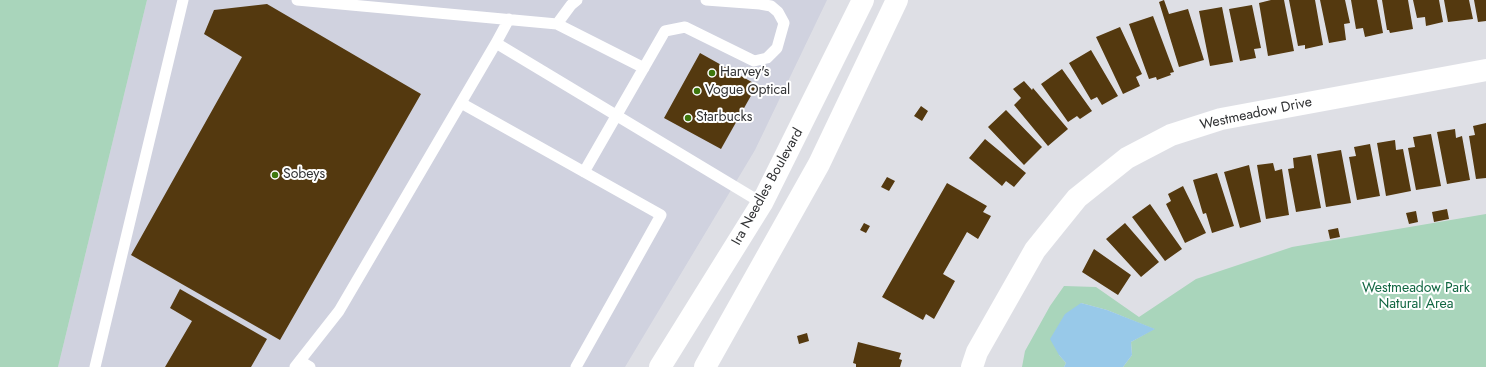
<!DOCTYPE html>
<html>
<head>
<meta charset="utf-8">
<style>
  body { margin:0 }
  canvas { display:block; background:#dedfe5 }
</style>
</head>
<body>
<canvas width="1486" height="367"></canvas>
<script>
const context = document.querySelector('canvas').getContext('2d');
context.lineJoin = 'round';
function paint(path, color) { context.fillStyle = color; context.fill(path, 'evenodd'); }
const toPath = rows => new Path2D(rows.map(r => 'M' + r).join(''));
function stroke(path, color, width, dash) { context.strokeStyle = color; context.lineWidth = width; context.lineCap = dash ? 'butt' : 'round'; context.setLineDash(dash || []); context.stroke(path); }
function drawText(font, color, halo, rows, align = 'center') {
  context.font = font + ' Jost,sans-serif'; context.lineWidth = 4; context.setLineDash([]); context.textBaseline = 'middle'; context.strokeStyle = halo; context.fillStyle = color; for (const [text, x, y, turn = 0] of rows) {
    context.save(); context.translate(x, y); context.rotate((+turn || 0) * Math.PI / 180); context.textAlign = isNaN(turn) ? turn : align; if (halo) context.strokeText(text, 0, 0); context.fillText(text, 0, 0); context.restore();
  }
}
const built = toPath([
  [147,0,827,0,755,150,625,367,58,367]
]);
const green = toPath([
  [0,0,147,0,58,367,0,367],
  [1486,214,1486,367,1123,367,1132,355,1131,342,1154,329,1107,310,1081,303,1059,355,1066,363,1064,367,1022,367,1025,351,1050,306,1064,286,1096,287,1139,317,1196,279,1292,247]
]);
const water = toPath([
  [1081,303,1107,310,1155,329,1131,342,1132,355,1123,367,1064,367,1066,363,1059,355,1050,339,1065,314]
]);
const building = toPath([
  [1164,0,1169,14,1188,9,1204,60,1179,67,1159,2],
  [1271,0,1284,0,1294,51,1268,56,1259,3],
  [1289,0,1315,0,1323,45,1305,49,1305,45,1298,46],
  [1320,0,1345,0,1350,23,1344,24,1346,40,1329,43],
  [1351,0,1377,0,1383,33,1365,37,1363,28,1356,29],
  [1382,0,1408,0,1413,29,1390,33,1389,30,1387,30],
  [1413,0,1439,0,1443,22,1426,26,1425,17,1417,18],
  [1444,0,1469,0,1473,19,1448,22],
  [1474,0,1486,0,1486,21,1478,22],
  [267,4,421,94,280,340,131,255,242,57,204,34,214,10],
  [1252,5,1261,48,1254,49,1256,58,1240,61,1229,9],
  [1222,7,1233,62,1210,66,1199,11],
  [1153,16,1174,72,1170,73,1171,75,1157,80,1156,77,1149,79,1129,24],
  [1120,27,1142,74,1136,77,1140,86,1123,94,1096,37],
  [1091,50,1118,96,1102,105,1097,97,1091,100,1069,63],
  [700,53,757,85,721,149,664,118],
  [1062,69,1092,111,1080,119,1077,116,1068,122,1041,84],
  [1024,81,1032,90,1033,88,1068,129,1048,146,1014,105,1021,98,1013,89],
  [921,106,928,111,922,121,914,116],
  [1006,110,1042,147,1024,165,988,127],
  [1486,123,1486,178,1476,179,1469,136,1475,135,1473,126],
  [1455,129,1456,138,1462,136,1470,180,1447,184,1437,132],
  [1431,134,1441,186,1416,190,1408,148,1415,147,1413,137],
  [985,139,1026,173,1014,187,1006,181,1002,186,969,158],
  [1395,140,1396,150,1403,149,1411,191,1386,196,1377,143],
  [1370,144,1380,196,1357,200,1349,157,1356,156,1354,147],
  [1341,150,1351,203,1326,207,1317,154],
  [1311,155,1321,208,1296,212,1288,169,1294,168,1293,158],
  [1273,163,1275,171,1282,169,1289,215,1266,219,1257,165],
  [1249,165,1261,222,1240,228,1224,172],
  [1217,173,1234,226,1212,233,1206,213,1203,214,1193,180],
  [887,177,895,181,889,191,881,187],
  [947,183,987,206,983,212,991,216,978,239,967,232,943,274,955,281,934,319,926,314,923,320,882,297],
  [1183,186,1206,233,1185,243,1166,204,1171,201,1168,194],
  [1150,204,1182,249,1165,261,1132,217],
  [1447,209,1449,219,1434,222,1432,212],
  [1416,211,1418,222,1409,224,1406,213],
  [864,223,870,226,866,233,860,230],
  [1125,223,1159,262,1141,277,1106,239],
  [1338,228,1340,237,1330,239,1328,230],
  [1094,249,1131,275,1118,295,1082,272],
  [180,289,267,339,251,367,165,367,192,321,170,308],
  [807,333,809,341,799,344,797,336],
  [858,342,901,353,899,359,902,360,900,367,856,367,856,364,853,363]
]);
const service = toPath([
  [297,0,557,24,644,68],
  [557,24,571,5,577,0],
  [496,43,509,19],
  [461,103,661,215,576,367],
  [584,172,665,31,685,27,754,61,767,58,777,48,784,23,778,12,771,6,760,4,706,0],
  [300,361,310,367],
  [95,367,183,0],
  [295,367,339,311,496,43,762,203]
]);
const minor = toPath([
  [972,367,977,352,1035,250,1077,198,1127,158,1171,135,1221,119,1486,70]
]);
const secondary = toPath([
  [660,367,762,203,863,0],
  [705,367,819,164,897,0]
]);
const markers = [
  [712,73,4,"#3e770d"],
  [697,91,4,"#3e770d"],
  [688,118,4,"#3e770d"],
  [275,175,4,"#3e770d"]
];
const poiNames = [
  ["Harvey's",720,73],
  ["Vogue Optical",705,91],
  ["Starbucks",696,118],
  ["Sobeys",283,175]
];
const streetNames = [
  ["Westmeadow Drive",1256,114,-12],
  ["Ira Needles Boulevard",768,187,-61]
];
const parkNames = [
  ["Westmeadow Park",1416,289],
  ["Natural Area",1416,305]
];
paint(built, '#d0d2df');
paint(green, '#a9d5bb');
paint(water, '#98c9e9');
paint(building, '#54390f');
stroke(service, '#fff', 11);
stroke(minor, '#fff', 22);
stroke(secondary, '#fff', 22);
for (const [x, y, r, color] of markers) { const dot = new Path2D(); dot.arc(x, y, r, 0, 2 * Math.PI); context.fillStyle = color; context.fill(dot); stroke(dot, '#fff', 1.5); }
drawText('14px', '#303133', '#fff', poiNames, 'left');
drawText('14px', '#303133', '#fff', streetNames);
drawText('14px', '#116641', '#fff', parkNames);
</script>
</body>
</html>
